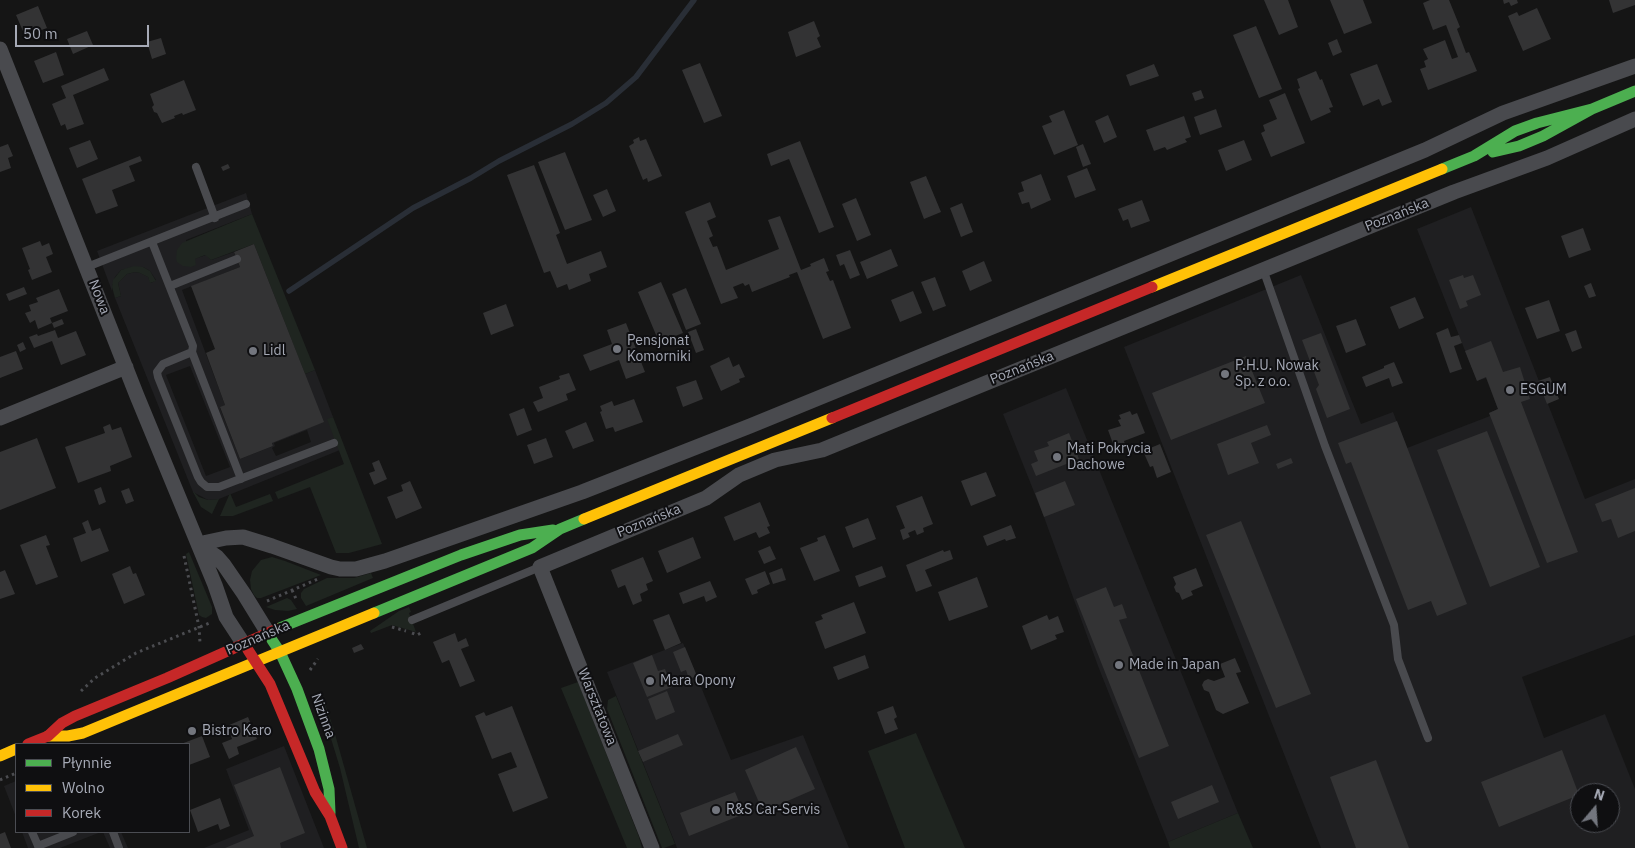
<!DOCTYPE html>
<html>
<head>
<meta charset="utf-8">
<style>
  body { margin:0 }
  #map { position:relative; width:1635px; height:848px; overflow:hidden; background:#151515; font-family:"IBM Plex Sans",sans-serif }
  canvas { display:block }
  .legend { position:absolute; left:15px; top:743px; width:175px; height:90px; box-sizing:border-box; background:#0f0f11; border:1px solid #4b4d53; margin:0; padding:6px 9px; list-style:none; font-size:15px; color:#a6aab6 }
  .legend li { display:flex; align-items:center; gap:10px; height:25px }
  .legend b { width:25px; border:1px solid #4b4d53 }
  .north { position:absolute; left:1570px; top:783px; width:50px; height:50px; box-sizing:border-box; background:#0f0f11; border:1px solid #4b4d53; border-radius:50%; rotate:18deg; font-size:14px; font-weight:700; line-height:20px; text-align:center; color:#a6aab6 }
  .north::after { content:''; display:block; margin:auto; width:18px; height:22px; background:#73767e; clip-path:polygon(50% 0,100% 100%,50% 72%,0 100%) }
  .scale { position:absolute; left:15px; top:25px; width:134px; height:22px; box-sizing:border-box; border:2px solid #a6aab6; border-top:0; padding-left:6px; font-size:15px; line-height:18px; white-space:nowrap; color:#a6aab6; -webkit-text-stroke:4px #0f0f11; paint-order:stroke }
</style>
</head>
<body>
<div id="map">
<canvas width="1635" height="848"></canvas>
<ul class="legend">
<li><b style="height:6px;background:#4caf50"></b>Płynnie</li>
<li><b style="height:6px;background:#ffc107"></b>Wolno</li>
<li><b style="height:6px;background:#c62828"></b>Korek</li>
</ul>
<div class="north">N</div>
<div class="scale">50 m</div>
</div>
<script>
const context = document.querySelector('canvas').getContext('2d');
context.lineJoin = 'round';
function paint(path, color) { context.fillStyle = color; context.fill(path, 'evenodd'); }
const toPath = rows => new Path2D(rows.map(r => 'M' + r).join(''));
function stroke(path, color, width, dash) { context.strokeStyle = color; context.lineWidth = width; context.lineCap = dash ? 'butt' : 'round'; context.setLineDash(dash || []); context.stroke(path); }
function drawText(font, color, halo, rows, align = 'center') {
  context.font = font + ' "IBM Plex Sans",sans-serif'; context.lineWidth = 4; context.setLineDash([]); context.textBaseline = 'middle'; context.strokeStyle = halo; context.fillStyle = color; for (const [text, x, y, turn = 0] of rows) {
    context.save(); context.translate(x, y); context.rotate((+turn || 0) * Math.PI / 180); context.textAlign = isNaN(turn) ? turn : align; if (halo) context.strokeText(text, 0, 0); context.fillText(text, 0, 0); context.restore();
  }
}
const built = toPath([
  [246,193,252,214,186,240,194,259,206,255,211,260,234,252,240,267,182,290,225,405,220,408,240,459,273,446,272,443,305,374,315,370,333,417,328,420,340,450,219,499,208,500,193,492,115,298,121,296,118,283,127,274,135,272,140,273,148,277,151,283,156,280,150,271,143,267,121,270,115,277,112,287,112,291,97,251],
  [190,366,230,467,206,476,166,375],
  [307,430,311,442,276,456,272,448,275,446,274,443],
  [1471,207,1585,499,1635,479,1635,635,1522,677,1544,738,1605,714,1635,789,1635,848,1321,848,1124,347,1301,275,1361,424,1393,412,1407,448,1490,416,1489,413,1498,409,1486,378,1477,381,1417,229],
  [1580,793,1610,793,1610,823,1580,823],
  [1066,388,1238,813,1168,842,1098,666,1044,517,1003,414],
  [683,643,731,760,803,735,849,848,677,848,607,672],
  [284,746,324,848,204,848,249,830,226,769],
  [16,781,16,817,4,786],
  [22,832,42,833,101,832,60,848,28,848],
  [103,832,121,832,128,848,110,848]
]);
const green = toPath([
  [252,214,315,370,305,374,254,244,211,260,205,255,195,259,196,265,191,267,183,266,177,262,176,258,177,250,182,243],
  [134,266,143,267,150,271,156,281,150,283,148,277,140,273,135,272,127,274,118,283,121,296,115,298,112,287,113,280,121,270],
  [333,417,382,544,349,553,336,553,310,487,278,499,275,492,344,464,327,419],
  [193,492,194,492,199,497,208,500,219,499,212,514,201,507],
  [230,493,236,507,270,494,273,501,233,516,220,516],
  [189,552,212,607,212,614,206,618,202,617,199,615,186,554],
  [272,557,285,561,321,575,261,598,257,598,254,595,251,589,250,580,252,571,261,560],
  [371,573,373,578,306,606,301,598,301,593,304,589,327,578,354,578],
  [287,598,291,600,297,609,288,611,275,610,266,607],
  [409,607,411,612,409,613,416,632,392,625,371,633,370,631,399,611],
  [578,682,639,837,642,848,627,848,561,688],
  [321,693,333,727,367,848,359,848,340,768,329,732,314,695],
  [616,696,675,844,664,848,662,848,607,709,608,700],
  [916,733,965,848,905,848,868,751],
  [1238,813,1253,848,1170,848,1168,842]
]);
const stream = toPath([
  [289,291,413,208,471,178,499,161,572,124,606,103,636,77,694,0]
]);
const building = toPath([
  [1264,0,1288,0,1298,27,1279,35],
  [1330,0,1363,0,1372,23,1344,34],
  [1430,0,1449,0,1460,27,1457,29,1466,53,1469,52,1477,71,1428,90,1420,69,1426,67,1424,61,1428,59,1423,49,1445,40,1452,59,1458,57,1446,25,1433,30,1423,3],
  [1503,0,1517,0,1518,3,1511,6,1509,2,1504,4],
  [1609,0,1635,0,1635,5,1613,13],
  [38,6,47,28,25,36,16,15],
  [1537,8,1551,39,1523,51,1508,16,1517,12,1519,16],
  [814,21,820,36,817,38,821,47,796,57,788,32],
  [1256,26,1282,89,1259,98,1233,35],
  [87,31,93,45,73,54,67,39],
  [161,38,166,54,152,59,147,42],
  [1337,39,1342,52,1333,56,1328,43],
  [56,52,64,75,43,83,34,61],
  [700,63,722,116,704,123,682,70],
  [1154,64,1159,76,1130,86,1126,75],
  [1377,64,1392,102,1382,106,1379,99,1363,106,1350,74],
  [104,68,109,80,73,95,84,124,67,130,65,124,61,126,52,104,66,98,61,86],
  [1316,71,1320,80,1322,79,1333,107,1329,108,1331,112,1311,121,1298,89,1300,88,1297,79],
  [184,80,196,110,183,115,182,113,174,116,175,118,162,123,157,113,154,112,152,107,154,105,150,94],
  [1201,90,1204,98,1195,101,1192,93],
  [1285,93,1305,143,1271,157,1261,133,1265,131,1263,125,1277,119,1269,100],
  [1216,109,1222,127,1200,135,1194,117],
  [1064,110,1078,145,1054,155,1042,126,1052,122,1049,116],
  [1108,115,1117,137,1104,143,1095,121],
  [1184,116,1191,137,1185,139,1187,142,1167,150,1165,147,1154,151,1146,130],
  [639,137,640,141,646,139,662,176,648,182,647,178,643,180,629,146,634,143,633,140],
  [90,140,98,159,77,168,69,148],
  [1244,140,1252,160,1226,171,1218,150],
  [800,141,834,227,819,233,789,159,771,166,767,154],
  [8,144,13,156,8,158,11,168,0,172,0,147],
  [1083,144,1091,164,1083,167,1076,147],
  [565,152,592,220,565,230,538,162],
  [140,156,142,161,129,166,135,181,112,190,118,206,96,214,82,179],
  [228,164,230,168,223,171,221,167],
  [534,165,560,233,556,235,567,264,601,251,607,267,589,274,591,281,569,290,567,284,557,288,550,271,544,273,507,175],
  [1087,168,1096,190,1075,198,1067,176],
  [1041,174,1051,200,1031,209,1029,202,1022,204,1018,193,1024,191,1021,182],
  [926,176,941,212,924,219,910,182],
  [607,189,616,211,603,217,593,195],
  [856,198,871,235,857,241,842,204],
  [1142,200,1150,221,1131,228,1128,219,1123,221,1118,209],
  [710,202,716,217,707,221,713,236,709,238,713,247,717,246,726,270,779,249,768,220,780,216,801,270,811,266,810,264,824,258,829,271,826,272,830,281,833,280,851,328,823,339,797,272,789,275,790,277,752,292,749,284,745,286,743,283,733,287,738,298,721,304,685,212],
  [962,203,973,232,961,237,950,208],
  [1583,228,1591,250,1569,258,1561,236],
  [40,241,42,246,49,243,53,254,46,257,52,272,32,280,28,270,30,269,22,248],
  [254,244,324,422,272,443,273,446,240,459,220,407,225,405,206,353,215,349,191,286,240,267,234,252],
  [891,249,898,266,867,279,860,262],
  [850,250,860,275,850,279,844,264,840,266,836,255],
  [984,261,992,281,970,291,962,271],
  [1463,275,1464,278,1473,275,1481,295,1466,301,1468,306,1460,309,1449,280],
  [935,277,946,306,933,311,921,282],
  [661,282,683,333,659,342,638,292],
  [1591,283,1596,296,1589,298,1584,286],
  [24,287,27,294,9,301,6,294],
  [686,288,701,324,686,330,672,294],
  [59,289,68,311,50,318,52,323,38,329,35,320,30,323,25,313,31,311,29,305,38,302,36,298],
  [913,291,922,313,900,322,891,300],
  [1415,297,1424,318,1399,329,1390,307],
  [1549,300,1560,331,1537,339,1525,308],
  [506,304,514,326,491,335,483,313],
  [62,319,64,324,54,328,52,323],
  [1356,319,1366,345,1346,353,1336,326],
  [626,323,645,372,626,379,619,360,590,371,583,355,612,344,607,330],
  [1448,328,1451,337,1459,335,1462,343,1454,346,1462,369,1450,373,1436,333],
  [696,329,704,350,696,353,688,332],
  [55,330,58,338,76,331,86,355,61,365,52,341,34,348,29,337,37,334,38,336],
  [1576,330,1582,348,1572,352,1565,334],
  [1321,333,1350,409,1327,418,1316,389,1319,385,1302,340],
  [1491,341,1503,372,1520,367,1530,399,1521,402,1578,552,1547,563,1489,413,1498,409,1486,377,1477,381,1465,351],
  [23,342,26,349,20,352,17,345],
  [16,351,23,369,0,378,0,357],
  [1246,356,1265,403,1171,440,1152,393],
  [729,357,733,367,739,364,745,377,739,379,740,382,721,391,710,366],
  [1394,362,1403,383,1392,387,1389,378,1366,387,1362,377,1384,368,1384,366],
  [569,373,576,390,566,394,568,400,538,412,533,402,543,398,539,387,560,379,559,376],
  [1550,377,1559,399,1547,404,1538,381],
  [696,380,703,399,683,407,676,387],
  [634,399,643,422,615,432,613,427,606,429,600,412,602,411,600,406,612,401,614,406],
  [524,408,532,430,517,436,509,414],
  [1130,411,1132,415,1137,413,1145,433,1124,441,1126,448,1116,452,1108,430,1121,426,1118,420,1121,419,1119,415],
  [1397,421,1467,604,1437,616,1431,601,1408,610,1351,462,1346,464,1338,443],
  [586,422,594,441,573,449,565,431],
  [110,424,112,430,121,427,132,457,110,466,111,471,78,483,65,447,105,433,103,427],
  [1267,425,1271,435,1251,443,1259,463,1228,475,1217,444],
  [1487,431,1540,567,1490,587,1437,450],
  [1069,433,1079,459,1036,476,1031,464,1038,461,1034,451,1049,446,1047,442],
  [37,438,56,488,0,510,0,452],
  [546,438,553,457,534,464,527,445],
  [1160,444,1171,472,1157,478,1153,466,1150,467,1143,451],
  [1291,458,1293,463,1278,469,1276,464],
  [379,460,387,479,374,485,369,473,375,471,372,463],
  [986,472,996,496,971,506,961,481],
  [410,481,422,508,396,519,387,497,403,491,401,485],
  [1065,481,1075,505,1044,517,1035,493],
  [101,487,106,502,99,505,94,490],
  [129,488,134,501,126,504,121,491],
  [1635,488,1635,531,1618,538,1611,519,1602,522,1595,504],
  [922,496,933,524,923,528,924,532,917,535,915,530,908,533,910,537,903,540,900,530,905,528,896,506],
  [760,502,770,526,767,527,770,533,759,538,756,532,734,541,724,517],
  [868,518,876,539,853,548,845,527],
  [88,520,92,531,100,528,109,551,81,562,73,538,86,533,82,523],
  [1241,521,1311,694,1276,708,1206,535],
  [1011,525,1016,538,1006,541,1005,539,987,546,983,536],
  [46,535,50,545,46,546,58,577,36,585,20,545],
  [825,535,840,571,814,581,800,548,818,541,817,538],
  [693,537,701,558,667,573,658,551],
  [770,546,776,559,764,564,758,551],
  [943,550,944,552,950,550,953,559,925,570,932,586,916,592,906,565],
  [643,557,653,581,646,584,648,590,640,594,642,601,633,605,625,585,618,588,611,570],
  [130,566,133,574,136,573,145,595,124,604,112,574],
  [882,566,886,577,859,587,855,576],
  [782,568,786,580,773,584,769,573],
  [1196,568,1203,586,1191,591,1193,595,1182,600,1179,593,1176,592,1174,587,1176,584,1173,577],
  [5,570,15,594,0,599,0,572],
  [765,571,770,584,757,590,758,593,752,595,745,579],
  [977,577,988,607,949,621,938,592],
  [710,581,717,597,706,602,704,596,683,604,679,593],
  [1106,587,1114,607,1122,604,1127,618,1119,620,1169,746,1139,758,1076,599],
  [854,602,866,633,825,649,815,622,823,619,821,615],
  [669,614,681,643,665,650,653,620],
  [1047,615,1049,620,1058,616,1064,632,1055,635,1057,639,1031,650,1022,626],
  [455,633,458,642,466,638,469,646,461,649,475,681,460,687,449,660,442,663,433,642],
  [361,644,364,649,354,653,352,648],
  [685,647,697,676,689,679,686,670,681,672,673,652],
  [652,655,658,671,665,669,672,687,647,697,633,663],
  [865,655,869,668,838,680,833,667],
  [1235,658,1241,672,1236,673,1249,703,1223,714,1216,710,1209,692,1204,690,1202,685,1204,681,1208,679,1214,681,1225,677,1220,664],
  [667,691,675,712,656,720,648,699],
  [512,706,548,798,513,812,498,774,517,767,511,752,492,759,475,716,484,712,486,716],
  [893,706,897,717,894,719,898,729,885,734,877,712],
  [248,717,257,739,237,747,239,754,229,759,222,743,232,739,227,726],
  [678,734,683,745,643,762,638,751],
  [202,736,210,757,189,765,189,744,181,744],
  [796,747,815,789,776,806,777,808,764,814,745,770],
  [1562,750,1579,795,1499,827,1481,782],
  [1376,760,1409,848,1356,848,1330,777],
  [280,767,305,833,280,843,281,848,225,848,254,836,234,785],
  [1212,785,1219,802,1178,819,1171,802],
  [735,792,744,814,689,836,680,813],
  [220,798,230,826,220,830,218,824,198,832,190,810],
  [5,832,11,848,0,848,0,834]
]);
const path = toPath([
  [184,556,199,627,200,643],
  [292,590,297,601],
  [267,601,318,579],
  [392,627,406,631],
  [412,633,417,635,421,633],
  [310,670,318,659],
  [81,691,95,678,136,653,212,622],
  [0,780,16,773]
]);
const lane = toPath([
  [196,167,215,218],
  [152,242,193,346,192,352,163,364,157,372,158,377,198,477,201,482,207,487,219,487,334,443],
  [87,267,246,204],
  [1263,269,1325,446,1394,625,1398,659,1428,738],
  [170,286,237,259],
  [192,352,241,479],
  [412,620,540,567],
  [32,832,39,848],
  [113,832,119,848],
  [38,846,73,832]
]);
const street = toPath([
  [0,49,137,396,215,585,226,617,243,643],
  [0,418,126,367],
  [198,544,226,538,243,537,272,546,331,567,340,569,356,569,385,561,582,492,750,426,1425,150,1503,113,1635,66],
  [198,544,217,557,224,565,244,594,268,633],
  [652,848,540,567,706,498,739,475,775,460,822,450,1454,192,1547,158,1635,119]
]);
const fast = toPath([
  [1493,152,1519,146,1543,136,1592,109,1635,91],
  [1442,169,1474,156,1515,131,1537,123,1592,109],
  [374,613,532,548,560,529,584,519],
  [277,629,461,555,520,535,553,530],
  [272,640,280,652,297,689,319,749,329,789,330,813]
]);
const slow = toPath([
  [1152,287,1442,169],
  [584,519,832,418],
  [48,736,68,736,83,733,374,613],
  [0,756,16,749]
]);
const jam = toPath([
  [832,418,1152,287],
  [248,650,270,684,315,792,330,816,342,848],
  [28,744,48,736,62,723,75,716,167,678,277,629]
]);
const markers = [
  [617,349,5,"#73767e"],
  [253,351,5,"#73767e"],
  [1225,374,5,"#73767e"],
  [1510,390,5,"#73767e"],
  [1057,457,5,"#73767e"],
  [1119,665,5,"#73767e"],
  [650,681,5,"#73767e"],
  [192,731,5,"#73767e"],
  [716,810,5,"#73767e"]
];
const streetNames = [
  ["Poznańska",1397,215,-22],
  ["Nowa",99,297,69],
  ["Poznańska",1022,368,-22],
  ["Poznańska",649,521,-22],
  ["Poznańska",258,638,-23],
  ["Warsztatowa",597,707,68],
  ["Nizinna",323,716,70]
];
const poiNames = [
  ["Pensjonat",627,341],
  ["Komorniki",627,357],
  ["Lidl",263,351],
  ["P.H.U. Nowak",1235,366],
  ["Sp. z o.o.",1235,382],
  ["ESGUM",1520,390],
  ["Mati Pokrycia",1067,449],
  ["Dachowe",1067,465],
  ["Made in Japan",1129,665],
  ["Mara Opony",660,681],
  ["Bistro Karo",202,731],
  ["R&S Car-Servis",726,810]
];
paint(built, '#1f1f21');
paint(green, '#1f2520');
stroke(stream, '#292e36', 5.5);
paint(building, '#333334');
stroke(path, '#4b4c50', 3, [2.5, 4]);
stroke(lane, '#494a4e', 8);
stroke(street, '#494a4e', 15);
stroke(fast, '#4caf50', 11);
stroke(slow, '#ffc107', 11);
stroke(jam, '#c62828', 11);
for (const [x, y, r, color] of markers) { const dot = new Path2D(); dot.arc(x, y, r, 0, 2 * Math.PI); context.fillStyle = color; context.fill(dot); stroke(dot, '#0f0f11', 2); }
drawText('14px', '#a6aab6', '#0f0f11', streetNames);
drawText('14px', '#a6aab6', '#0f0f11', poiNames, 'left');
</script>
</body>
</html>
